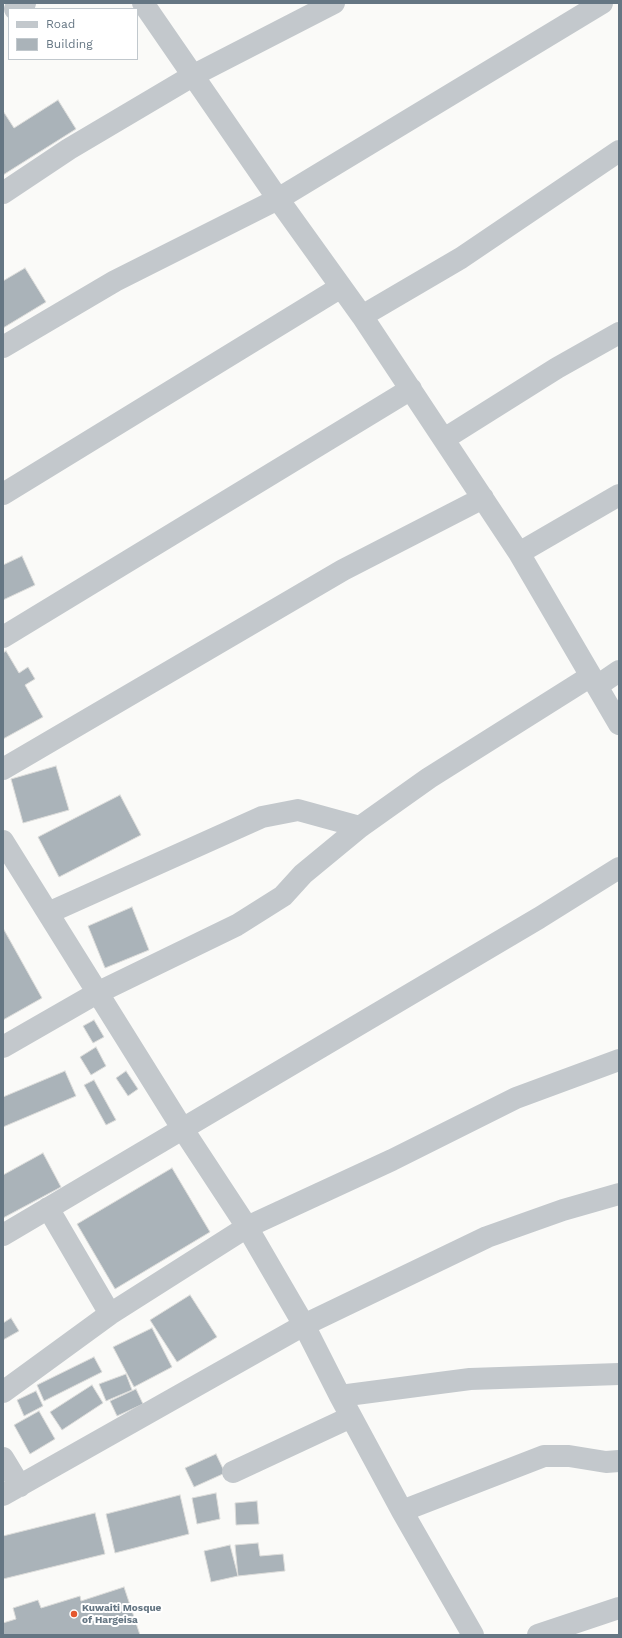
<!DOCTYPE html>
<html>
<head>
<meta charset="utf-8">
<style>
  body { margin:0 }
  #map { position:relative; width:622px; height:1638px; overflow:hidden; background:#fafaf8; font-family:"Work Sans",sans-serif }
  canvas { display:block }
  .frame { position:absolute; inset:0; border:4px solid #657683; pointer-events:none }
  .legend { position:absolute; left:8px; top:8px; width:130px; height:52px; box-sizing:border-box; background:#fff; border:1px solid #c1c8cd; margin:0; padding:5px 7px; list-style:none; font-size:12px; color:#657683 }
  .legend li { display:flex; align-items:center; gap:8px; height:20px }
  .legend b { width:20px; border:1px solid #c1c8cd }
</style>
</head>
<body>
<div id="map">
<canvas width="622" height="1638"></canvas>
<div class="frame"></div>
<ul class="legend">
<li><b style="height:5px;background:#c3c8cc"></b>Road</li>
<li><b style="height:11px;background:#aab3b9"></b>Building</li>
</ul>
</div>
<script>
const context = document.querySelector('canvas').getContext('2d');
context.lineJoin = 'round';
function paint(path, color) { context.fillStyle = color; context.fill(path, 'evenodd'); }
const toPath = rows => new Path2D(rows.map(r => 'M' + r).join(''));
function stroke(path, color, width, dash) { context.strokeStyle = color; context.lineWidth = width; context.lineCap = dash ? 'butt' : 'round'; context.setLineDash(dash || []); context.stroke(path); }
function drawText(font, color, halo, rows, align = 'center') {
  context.font = font + ' "Work Sans",sans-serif'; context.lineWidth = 4; context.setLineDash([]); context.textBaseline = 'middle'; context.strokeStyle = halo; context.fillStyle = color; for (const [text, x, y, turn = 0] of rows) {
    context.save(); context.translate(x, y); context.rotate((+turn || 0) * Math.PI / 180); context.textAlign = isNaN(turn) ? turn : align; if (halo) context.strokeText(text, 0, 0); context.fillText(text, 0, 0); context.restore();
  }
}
const building = toPath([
  [58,100,76,129,3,175,3,111,14,128,58,100],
  [25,268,46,302,3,328,3,281,25,268],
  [22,556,35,585,3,600,3,565,22,556],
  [6,651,19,673,28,667,35,679,25,685,43,717,3,739,3,653,6,651],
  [56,766,69,810,23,823,11,779,56,766],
  [120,795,141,835,59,877,38,837,120,795],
  [132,907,149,950,105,968,88,926,132,907],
  [3,928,42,998,3,1020,3,928],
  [94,1020,104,1037,93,1043,83,1026,94,1020],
  [96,1047,106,1066,91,1075,80,1057,96,1047],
  [65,1071,76,1096,3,1127,3,1097,65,1071],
  [126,1071,138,1089,128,1096,116,1078,126,1071],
  [94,1080,116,1120,106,1125,84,1085,94,1080],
  [43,1153,61,1187,3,1218,3,1175,43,1153],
  [172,1168,210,1232,115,1289,77,1224,172,1168],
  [190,1295,217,1337,177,1362,150,1320,190,1295],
  [11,1318,19,1331,3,1340,3,1323,11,1318],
  [152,1328,172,1367,134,1387,113,1347,152,1328],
  [94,1357,102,1372,44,1401,37,1385,94,1357],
  [126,1374,132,1390,106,1401,99,1384,126,1374],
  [92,1385,103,1403,62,1430,50,1412,92,1385],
  [136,1389,143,1404,117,1416,110,1401,136,1389],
  [36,1391,43,1406,24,1416,17,1400,36,1391],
  [39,1411,55,1439,30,1454,14,1425,39,1411],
  [216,1454,225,1473,194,1487,185,1468,216,1454],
  [216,1493,220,1519,197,1524,192,1498,216,1493],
  [180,1495,189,1534,115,1553,106,1514,180,1495],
  [257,1501,259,1524,236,1525,235,1503,257,1501],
  [95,1513,105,1554,3,1579,3,1536,95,1513],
  [258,1543,260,1556,283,1554,285,1571,238,1576,235,1545,258,1543],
  [230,1545,238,1576,211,1582,204,1551,230,1545],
  [124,1587,140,1635,3,1635,3,1623,16,1619,13,1608,38,1600,41,1608,80,1596,81,1601,124,1587]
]);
const minor = toPath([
  [143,3,278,199,602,3],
  [15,9,25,3],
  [3,193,69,149,194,75,334,3],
  [362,316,461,258,619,151],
  [3,347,115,281,278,199,362,316,519,553,619,724],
  [444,439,557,368,619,333],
  [3,494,341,287],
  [519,553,619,495],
  [3,637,411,389],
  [597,686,619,671],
  [3,769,343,570,483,498],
  [3,841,182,1128,247,1227,304,1325,340,1396,402,1511,473,1635],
  [48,913,262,817,298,810,360,827],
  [3,1047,97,993,237,925,283,896,303,874,360,827,429,778,591,676],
  [48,1208,110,1314],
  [3,1235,539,918,619,868],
  [3,1392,110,1314,247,1227,392,1160,516,1098,619,1060],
  [340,1396,470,1379,619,1374],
  [3,1458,20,1486],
  [233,1472,351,1417],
  [3,1495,304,1325,487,1237,563,1210,619,1194],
  [402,1511,544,1456,569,1456,606,1462,619,1461],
  [538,1635,619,1608]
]);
const markers = [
  [74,1614,4,"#e4572e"]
];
const poiNames = [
  ["Kuwaiti Mosque",82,1608],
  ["of Hargeisa",82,1620]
];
paint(building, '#aab3b9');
stroke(building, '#dcdcda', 1);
stroke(minor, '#c3c8cc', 22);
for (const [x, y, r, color] of markers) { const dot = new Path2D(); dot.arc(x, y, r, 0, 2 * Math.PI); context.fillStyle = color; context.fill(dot); stroke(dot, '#fff', 1.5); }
drawText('bold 10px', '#657683', '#fff', poiNames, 'left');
</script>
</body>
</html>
